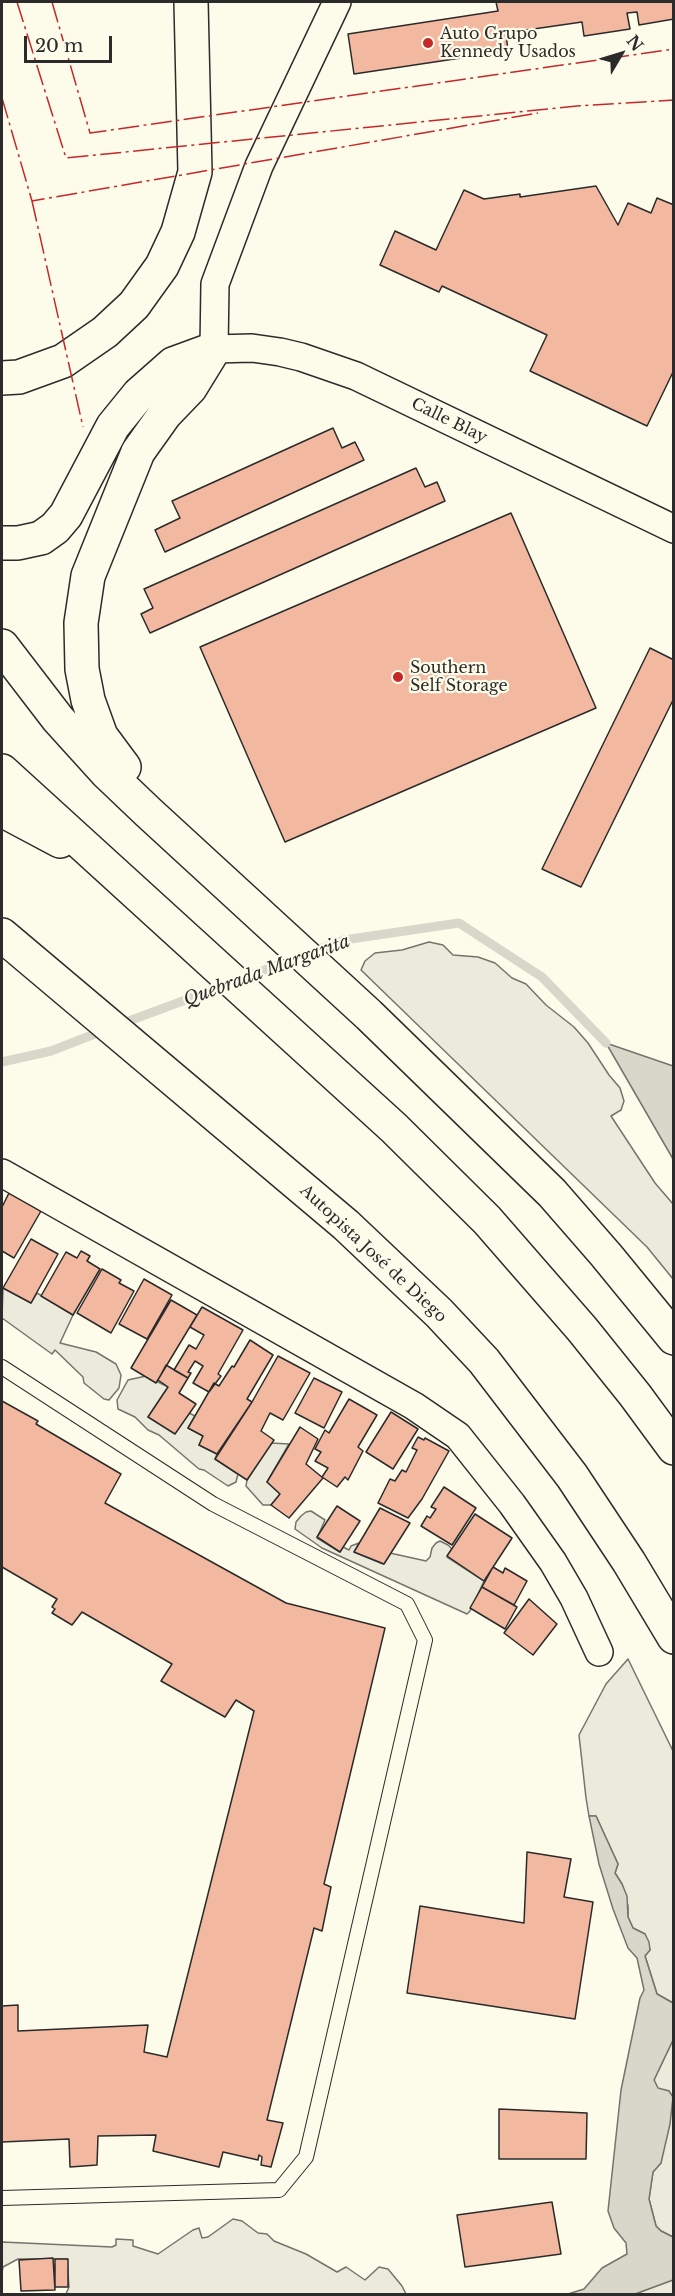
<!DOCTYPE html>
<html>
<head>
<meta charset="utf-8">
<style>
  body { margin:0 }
  #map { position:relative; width:675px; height:2296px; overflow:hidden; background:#fdfbea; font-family:"Libre Baskerville",serif }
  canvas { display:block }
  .frame { position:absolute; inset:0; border:3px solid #2b2b2b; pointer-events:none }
  .north { position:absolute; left:591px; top:24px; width:60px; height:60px; -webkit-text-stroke:4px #fdfbea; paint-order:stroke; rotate:52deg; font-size:16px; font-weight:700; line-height:24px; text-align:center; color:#2b2b2b }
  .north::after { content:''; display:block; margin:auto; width:21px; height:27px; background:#2b2b2b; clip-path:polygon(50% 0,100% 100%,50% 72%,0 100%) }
  .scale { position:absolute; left:24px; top:36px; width:88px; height:27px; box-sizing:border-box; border:3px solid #2b2b2b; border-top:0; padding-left:8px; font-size:18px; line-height:21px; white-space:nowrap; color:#2b2b2b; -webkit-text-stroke:4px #fdfbea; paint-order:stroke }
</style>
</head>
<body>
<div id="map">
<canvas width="675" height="2296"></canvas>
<div class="frame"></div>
<div class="north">N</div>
<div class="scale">20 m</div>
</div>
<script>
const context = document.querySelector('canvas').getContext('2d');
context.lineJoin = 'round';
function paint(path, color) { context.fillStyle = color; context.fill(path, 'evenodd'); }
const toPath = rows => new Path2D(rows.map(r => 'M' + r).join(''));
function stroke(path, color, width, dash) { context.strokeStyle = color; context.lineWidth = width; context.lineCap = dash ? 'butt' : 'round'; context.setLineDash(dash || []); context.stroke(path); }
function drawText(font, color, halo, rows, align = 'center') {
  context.font = font + ' "Libre Baskerville",serif'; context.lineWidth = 4.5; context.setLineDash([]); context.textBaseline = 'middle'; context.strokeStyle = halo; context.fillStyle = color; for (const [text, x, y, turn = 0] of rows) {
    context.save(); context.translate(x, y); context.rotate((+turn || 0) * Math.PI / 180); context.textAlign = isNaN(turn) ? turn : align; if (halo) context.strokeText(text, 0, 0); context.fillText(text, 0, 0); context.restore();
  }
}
const green = toPath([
  [429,942,443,945,453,955,478,957,495,963,512,978,526,984,546,1005,574,1027,588,1043,609,1075,620,1088,624,1101,621,1110,611,1116,655,1183,673,1204,673,1279,647,1247,361,970,365,961,375,953,402,950,429,942],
  [3,1288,31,1303,37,1293,73,1315,60,1343,96,1352,116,1364,121,1375,119,1388,109,1400,104,1399,84,1383,83,1377,55,1350,52,1354,2,1318,3,1288],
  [146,1376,168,1387,148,1417,189,1413,195,1416,188,1428,203,1436,199,1445,217,1454,215,1459,238,1474,236,1482,228,1486,204,1470,199,1469,159,1435,148,1430,135,1417,118,1409,117,1400,128,1380,146,1376],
  [271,1443,289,1444,267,1482,280,1494,271,1505,263,1505,246,1486,247,1480,271,1443],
  [311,1511,325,1520,317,1538,340,1552,343,1547,349,1550,351,1546,359,1543,354,1552,383,1564,390,1553,426,1561,430,1557,432,1548,436,1543,440,1541,448,1545,452,1549,447,1557,484,1581,470,1611,467,1614,322,1548,295,1529,296,1522,301,1516,306,1512,311,1511],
  [628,1659,673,1751,673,2003,657,1994,645,1956,650,1950,645,1934,633,1928,628,1917,628,1906,622,1884,615,1873,618,1864,596,1816,589,1816,586,1798,579,1735,606,1684,628,1659],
  [673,2040,673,2237,661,2231,656,2226,649,2199,653,2172,661,2163,669,2091,658,2089,654,2080,673,2040],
  [233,2219,242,2221,258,2233,267,2234,274,2241,306,2254,337,2272,346,2267,365,2280,379,2267,388,2269,402,2286,406,2294,66,2294,69,2287,67,2259,18,2259,3,2267,2,2273,2,2242,112,2247,116,2245,116,2239,133,2240,133,2246,158,2254,193,2230,199,2228,202,2238,208,2237,233,2219],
  [673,2280,673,2294,635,2294,669,2281,673,2280]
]);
const water = toPath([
  [606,1043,673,1066,673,1159,606,1043],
  [589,1816,596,1816,618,1864,615,1873,622,1884,627,1896,628,1917,633,1928,645,1934,649,1942,650,1950,645,1956,657,1994,673,2003,673,2040,654,2080,658,2088,669,2091,673,2097,670,2124,661,2163,653,2172,649,2199,656,2226,661,2231,673,2237,673,2280,635,2294,568,2294,584,2289,602,2268,627,2254,626,2243,614,2228,608,2211,621,2090,640,1998,644,1990,637,1958,628,1948,613,1909,599,1864,589,1816]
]);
const stream = toPath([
  [312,952,344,940,459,923,542,977,606,1043],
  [241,979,296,958],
  [118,1025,226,985],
  [2,1062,51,1051,105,1030]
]);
const building = toPath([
  [496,2,674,2,674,19,639,25,637,12,627,13,630,29,584,36,582,22,506,33,508,51,354,74,348,34,498,11,496,2],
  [596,186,618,225,628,203,651,213,657,198,674,205,674,370,647,426,530,371,547,335,442,286,439,292,380,265,395,231,436,250,464,190,484,199,520,194,520,197,596,186],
  [333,428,342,448,355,442,364,460,165,552,155,530,180,518,172,501,333,428],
  [416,468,425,487,437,482,445,501,150,633,141,614,153,608,144,589,416,468],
  [511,513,596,708,285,842,200,647,511,513],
  [650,648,674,660,674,698,581,887,542,869,650,648],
  [9,1193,41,1211,14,1258,2,1251,2,1207,9,1193],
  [31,1239,58,1254,31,1303,3,1288,31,1239],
  [81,1251,90,1256,87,1261,100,1269,73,1315,41,1296,66,1252,77,1258,81,1251],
  [102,1269,121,1280,119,1283,134,1291,111,1333,77,1313,102,1269],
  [144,1279,172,1295,147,1339,119,1324,144,1279],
  [171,1300,197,1315,156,1383,131,1368,171,1300],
  [202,1307,243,1330,218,1374,221,1376,209,1392,193,1383,203,1366,195,1361,188,1372,191,1373,188,1378,174,1370,189,1345,196,1349,204,1335,190,1327,202,1307],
  [250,1340,273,1355,247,1399,252,1402,217,1454,199,1445,203,1436,188,1428,214,1383,219,1386,232,1366,234,1367,250,1340],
  [278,1356,310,1373,283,1420,270,1413,261,1431,274,1440,247,1480,215,1459,252,1402,278,1356],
  [166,1365,188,1378,179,1393,196,1404,175,1434,148,1417,168,1387,158,1380,166,1365],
  [314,1378,342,1392,324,1428,295,1413,314,1378],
  [349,1399,377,1415,358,1447,363,1451,348,1480,345,1477,337,1487,322,1477,328,1468,315,1461,321,1452,315,1449,325,1430,329,1433,349,1399],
  [2,1401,38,1421,36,1424,121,1474,105,1503,286,1603,385,1628,324,1884,331,1887,322,1931,314,1928,267,2120,283,2123,271,2167,261,2165,262,2157,259,2155,258,2160,223,2152,219,2167,153,2151,156,2135,98,2136,97,2165,70,2167,69,2139,2,2142,2,2006,18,2005,18,2031,148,2025,144,2052,167,2057,254,1711,236,1700,225,1717,161,1681,172,1664,82,1612,72,1625,52,1613,55,1609,52,1607,57,1599,2,1567,2,1401],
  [391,1412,418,1429,393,1469,366,1452,391,1412],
  [300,1427,318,1439,306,1464,323,1478,289,1518,271,1505,280,1494,267,1482,300,1427],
  [418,1437,424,1440,425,1438,449,1451,422,1499,408,1518,378,1503,390,1479,395,1481,402,1470,406,1472,417,1450,412,1448,418,1437],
  [444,1487,476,1508,452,1545,421,1526,427,1516,430,1518,436,1509,431,1507,444,1487],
  [337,1506,360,1521,340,1552,317,1537,337,1506],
  [380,1508,410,1523,384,1564,354,1552,380,1508],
  [475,1514,512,1538,484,1581,447,1556,475,1514],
  [493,1567,503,1573,505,1568,527,1581,514,1605,482,1587,493,1567],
  [482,1587,517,1607,505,1629,470,1608,482,1587],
  [529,1599,557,1624,533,1655,504,1633,529,1599],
  [527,1852,571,1859,564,1897,593,1902,575,2019,407,1993,420,1906,524,1923,527,1852],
  [499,2109,587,2113,586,2159,499,2159,499,2109],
  [552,2202,561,2254,465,2267,457,2215,552,2202],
  [53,2258,55,2290,21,2291,19,2260,53,2258],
  [55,2259,68,2259,68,2287,55,2287,55,2259]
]);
const lane = toPath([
  [2,1367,213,1504,407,1604,425,1640,306,2157,279,2190,2,2198]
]);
const street = toPath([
  [337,2,259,166,215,284,214,349,252,348,280,352,301,357,356,376,674,529],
  [2,1173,414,1406,458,1436,512,1504,553,1562,574,1598,599,1652]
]);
const highway = toPath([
  [2,378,19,377,63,361,105,332,134,305,162,266,178,232,195,172,191,2],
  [2,543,18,543,41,538,55,528,66,515,113,426,139,394,173,364,214,349],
  [2,646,58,719,106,772,148,812,369,1015,552,1193,606,1255,674,1338],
  [124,767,101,736,88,700,82,669,81,623,88,576,138,452,165,414,190,388,214,349],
  [2,771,394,1128,487,1220,582,1329,635,1395,674,1448],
  [2,810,60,841],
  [2,935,346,1225,439,1313,484,1361,572,1476,629,1562,674,1637]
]);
const power = toPath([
  [17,2,66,158,577,106,674,100],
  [52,2,90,133,674,49],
  [2,98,32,201,538,113],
  [32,201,83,427]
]);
const markers = [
  [428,43,6,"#c62828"],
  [398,677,6,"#c62828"]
];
const poiNames = [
  ["Auto Grupo",440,34],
  ["Kennedy Usados",440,52],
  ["Southern",410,668],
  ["Self Storage",410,686]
];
const streetNames = [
  ["Calle Blay",449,421,26],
  ["Autopista José de Diego",373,1254,43]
];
const waterNames = [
  ["Quebrada Margarita",267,971,-20]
];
paint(green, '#ecebdb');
stroke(green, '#74746e', 1.5);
paint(water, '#d8d7c9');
stroke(water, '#74746e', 1.5);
stroke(stream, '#d8d7c9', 9);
paint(building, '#f2b8a0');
stroke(building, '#2b2b2b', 1.5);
stroke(lane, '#2b2b2b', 16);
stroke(street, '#2b2b2b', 30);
stroke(highway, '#2b2b2b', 36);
stroke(lane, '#fdfbea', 14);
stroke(street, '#fdfbea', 27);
stroke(highway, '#fdfbea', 33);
stroke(power, '#c62828', 1.5, [21, 4.5, 3, 4.5]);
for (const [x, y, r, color] of markers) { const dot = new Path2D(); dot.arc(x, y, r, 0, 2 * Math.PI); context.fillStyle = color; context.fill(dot); stroke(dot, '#fdfbea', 2); }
drawText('16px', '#2b2b2b', '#fdfbea', poiNames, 'left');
drawText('16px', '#2b2b2b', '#fdfbea', streetNames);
drawText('italic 18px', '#2b2b2b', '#fdfbea', waterNames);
</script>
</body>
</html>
